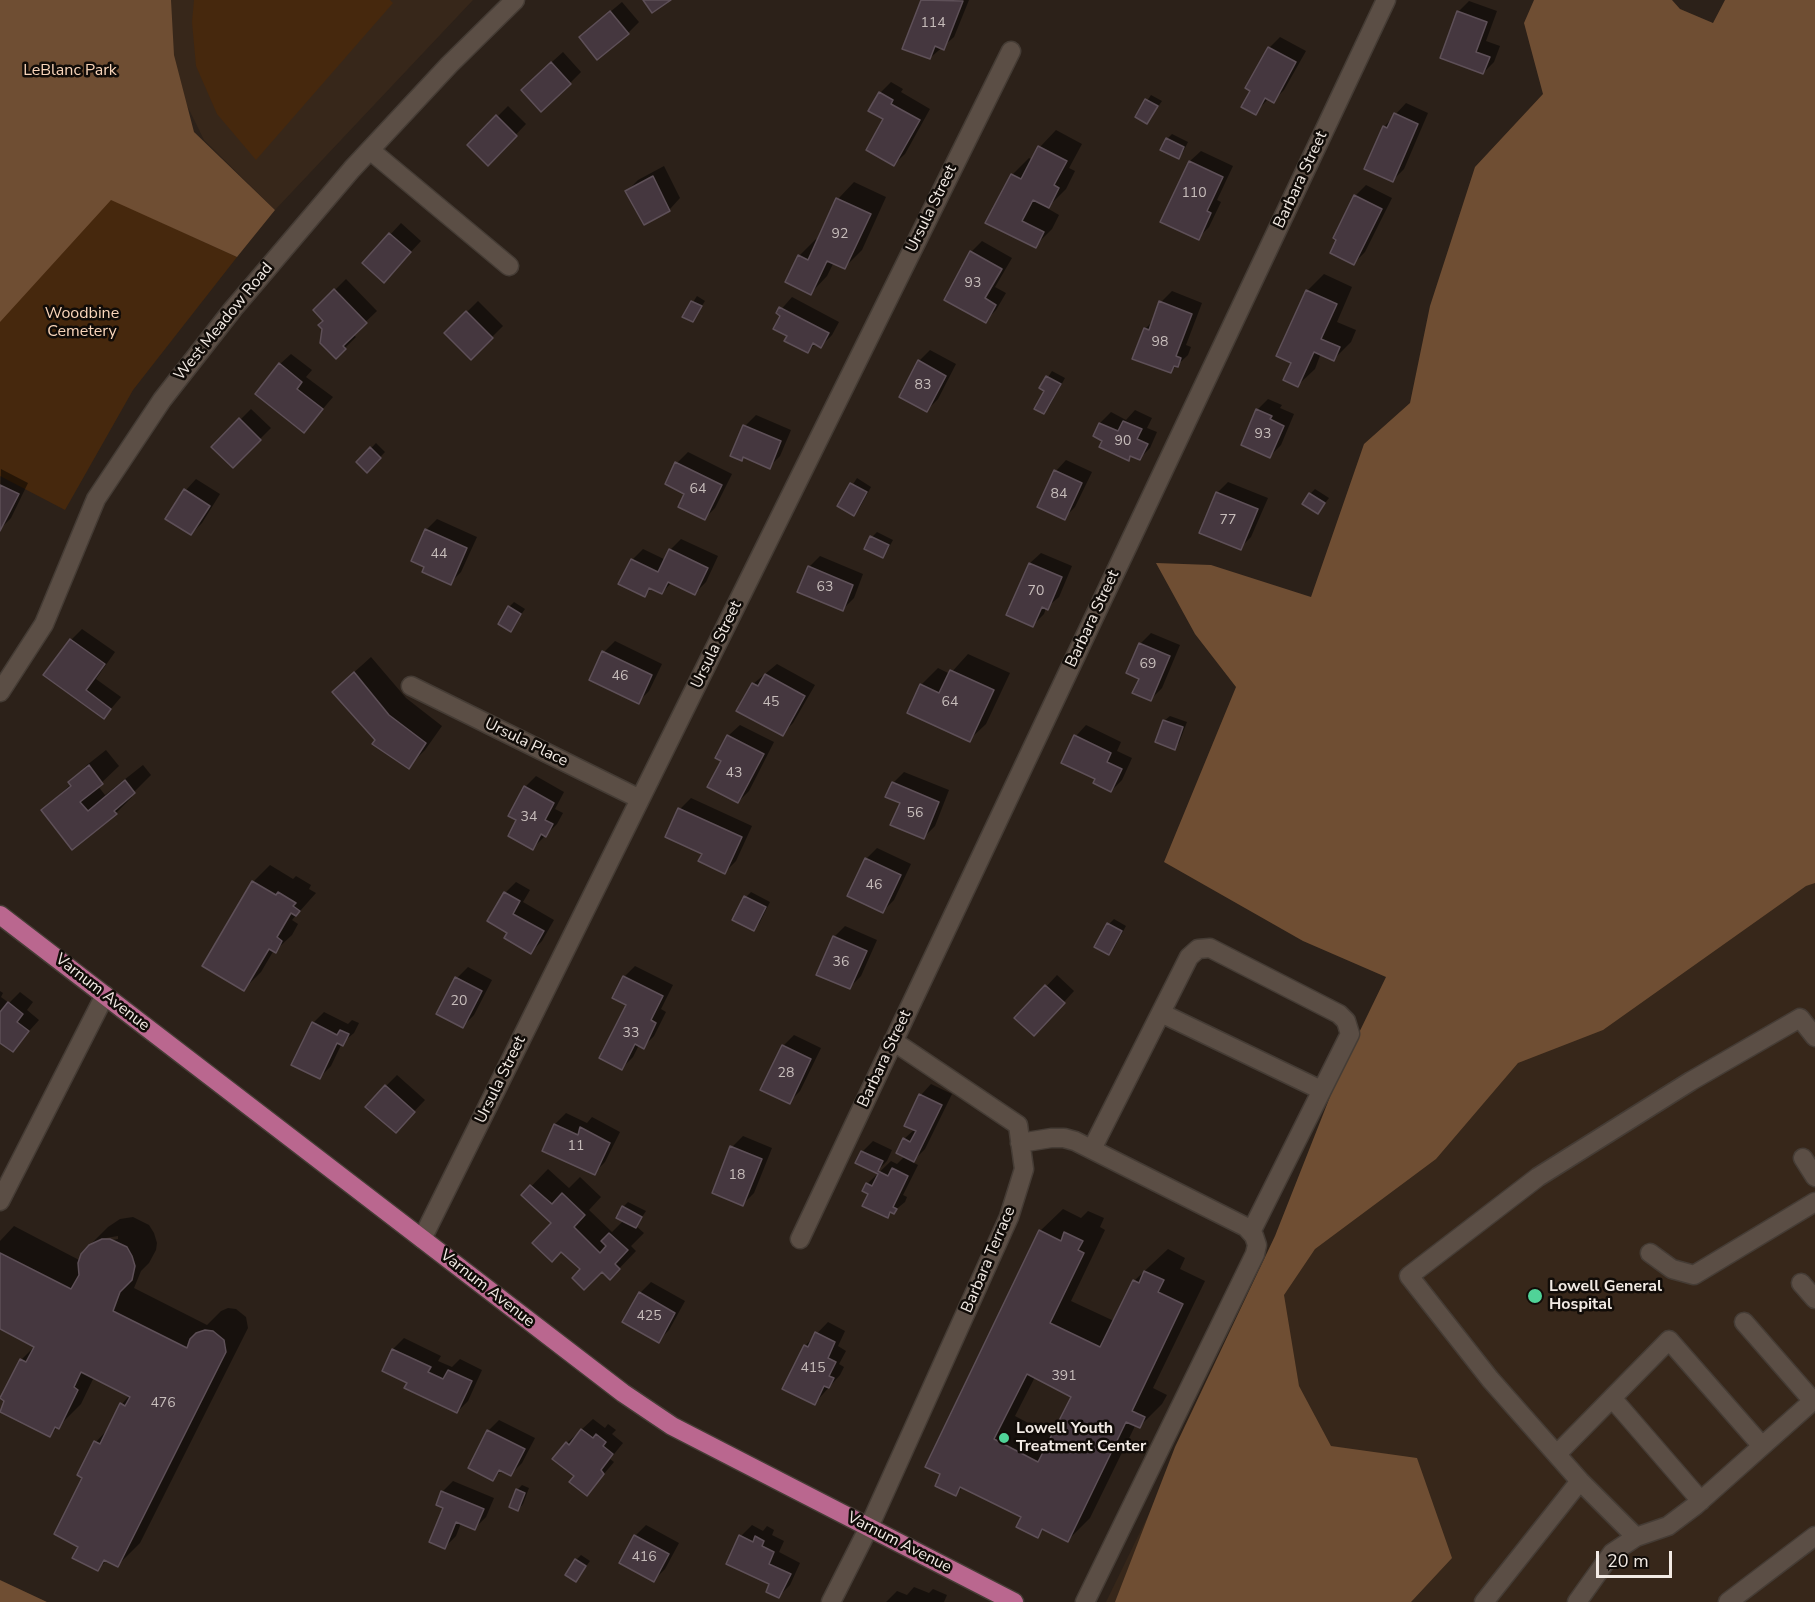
<!DOCTYPE html>
<html>
<head>
<meta charset="utf-8">
<style>
  body { margin:0 }
  #map { position:relative; width:1815px; height:1602px; overflow:hidden; background:#2c2119; font-family:"Nunito Sans",sans-serif }
  canvas { display:block }
  .scale { position:absolute; left:1596px; top:1551px; width:76px; height:27px; box-sizing:border-box; border:3px solid #f2eae4; border-top:0; padding-left:8px; font-size:18px; line-height:21px; white-space:nowrap; color:#f2eae4; -webkit-text-stroke:4px #110c08; paint-order:stroke }
</style>
</head>
<body>
<div id="map">
<canvas width="1815" height="1602"></canvas>
<div class="scale">20 m</div>
</div>
<script>
const context = document.querySelector('canvas').getContext('2d');
context.lineJoin = 'round';
function paint(path, color) { context.fillStyle = color; context.fill(path, 'evenodd'); }
const toPath = rows => new Path2D(rows.map(r => 'M' + r).join(''));
function stroke(path, color, width, dash) { context.strokeStyle = color; context.lineWidth = width; context.lineCap = dash ? 'butt' : 'round'; context.setLineDash(dash || []); context.stroke(path); }
function drawText(font, color, halo, rows, align = 'center') {
  context.font = font + ' "Nunito Sans",sans-serif'; context.lineWidth = 5; context.setLineDash([]); context.textBaseline = 'middle'; context.strokeStyle = halo; context.fillStyle = color; for (const [text, x, y, turn = 0] of rows) {
    context.save(); context.translate(x, y); context.rotate((+turn || 0) * Math.PI / 180); context.textAlign = isNaN(turn) ? turn : align; if (halo) context.strokeText(text, 0, 0); context.fillText(text, 0, 0); context.restore();
  }
}
const built = toPath([
  [135,0,473,0,275,210,204,140],
  [1815,581,1815,1602,1106,1602,1404,990]
]);
const green = toPath([
  [194,0,390,0,393,3,256,160,217,114,196,66,192,22],
  [111,199,237,257,133,390,65,510,0,476,0,281]
]);
const forest = toPath([
  [0,0,171,0,174,55,194,132,275,210,237,257,111,200,0,322],
  [1534,0,1672,0,1680,9,1713,23,1725,0,1815,0,1815,883,1806,886,1603,1030,1518,1063,1436,1159,1315,1249,1284,1295,1299,1386,1331,1446,1417,1458,1452,1558,1411,1602,1115,1602,1175,1447,1275,1236,1339,1074,1386,977,1303,941,1164,862,1236,687,1195,634,1156,563,1211,565,1311,597,1364,444,1410,403,1430,306,1475,167,1543,94,1524,23],
  [0,1580,47,1602,0,1602]
]);
const shadow = toPath([
  [923,0,969,0,954,37,930,58,904,48],
  [1469,1,1497,11,1486,41,1500,46,1494,62,1483,73,1458,12],
  [622,2,639,22,628,33,592,27],
  [1280,37,1306,51,1284,90,1273,101,1269,98,1255,113,1252,90,1247,88,1269,48],
  [563,52,581,72,570,83,533,79],
  [891,82,903,89,901,92,930,109,905,154,894,164,880,93],
  [1151,95,1162,101,1147,122,1137,116],
  [1406,103,1428,113,1404,169,1393,180,1384,127],
  [508,106,526,124,488,164,469,145],
  [1056,130,1082,144,1069,168,1075,171,1066,189,1047,208,1059,215,1052,229,1035,246,987,222,1012,175,1029,158,1033,160,1040,147],
  [1172,134,1188,142,1183,152,1178,157,1167,139],
  [1201,151,1233,166,1217,200,1221,202,1209,227,1198,238,1162,221,1190,161],
  [664,166,680,198,670,209,644,223,627,191,638,180],
  [854,182,886,197,862,250,845,267,834,262,827,276,811,293,799,256,816,239,818,241,838,199],
  [1366,185,1392,198,1365,252,1354,263,1355,196],
  [401,223,421,241,394,270,364,263],
  [982,241,1012,258,995,287,1006,293,996,310,985,321,971,252],
  [1324,274,1352,287,1337,322,1356,330,1351,342,1334,359,1321,353,1315,369,1298,385,1293,362,1307,291],
  [346,279,377,311,353,334,356,337,336,357,325,321,315,310],
  [1172,291,1202,303,1186,345,1191,347,1188,355,1170,372,1145,329,1154,320,1161,302],
  [697,296,705,301,693,320,684,316],
  [792,297,839,322,832,335,821,346,816,343,808,352,778,313],
  [478,301,503,326,471,358,446,333],
  [930,350,956,364,938,399,927,410,919,361],
  [291,354,312,370,306,377,333,397,304,431,280,364],
  [1052,371,1065,378,1049,407,1044,412,1046,391,1041,388],
  [1268,399,1282,405,1280,408,1294,414,1281,445,1270,456,1257,410],
  [251,409,271,428,233,466,213,447],
  [1135,410,1152,418,1147,428,1157,432,1150,448,1139,459,1132,455,1128,459,1104,440,1095,435,1100,423,1111,412,1126,420],
  [756,415,791,430,780,456,769,467,745,456,741,460,745,426],
  [376,443,385,452,367,471,358,462],
  [688,452,732,474,715,508,704,519,686,493,677,463],
  [1066,460,1092,472,1075,507,1064,518,1039,506,1056,471],
  [1,469,28,483,11,518,0,529],
  [857,478,871,487,859,509,854,514,839,506],
  [196,479,220,494,202,523,191,534,186,490],
  [1228,482,1268,498,1251,537,1240,548,1217,493],
  [1315,489,1329,498,1318,512,1310,494],
  [437,519,477,537,461,572,450,583,426,566,426,530],
  [877,532,893,540,887,551,882,556,872,537],
  [681,539,718,556,706,582,695,593,672,582,662,593,652,588,645,595,620,584,632,560,643,549,666,560,670,550],
  [1041,553,1072,566,1059,597,1046,608,1044,614,1033,625,1008,614,1030,563],
  [820,556,863,574,854,598,843,609,809,567],
  [514,602,525,609,510,630,509,607],
  [82,629,115,652,96,679,121,697,104,717,45,675,71,640],
  [1151,633,1180,645,1162,688,1151,699,1141,678,1140,644],
  [615,641,662,664,649,691,638,702,591,679,604,652],
  [968,654,1010,673,986,724,969,740,921,685,938,668,950,674],
  [371,657,406,698,442,726,425,750,408,767,377,740,351,675],
  [777,664,815,685,793,723,782,734,753,684],
  [1170,716,1187,722,1179,743,1174,748,1164,721],
  [740,725,774,742,749,791,738,802,723,760,717,757,729,735],
  [1086,725,1121,742,1117,751,1132,758,1122,780,1111,791,1097,778,1076,736],
  [106,750,119,766,98,786,105,795,143,765,151,775,131,795,132,797,116,813,43,810,71,784,70,782,87,765],
  [904,772,949,790,935,826,924,837,902,802,893,783],
  [536,776,564,792,555,809,563,813,557,824,533,848,518,820,525,787],
  [691,798,752,826,736,861,725,872,704,853,667,837,680,809],
  [877,848,911,864,894,900,883,911,866,859],
  [270,865,293,879,296,876,311,885,309,889,316,893,292,920,298,924,292,935,275,951,274,950,261,972,244,989,253,882],
  [516,882,530,890,523,902,554,920,542,941,531,952,509,932,505,893],
  [751,892,770,902,759,924,754,929,746,897],
  [1114,919,1126,926,1114,948,1109,953,1109,924],
  [845,926,877,940,861,976,850,987,834,937],
  [635,966,673,985,661,1009,666,1012,654,1036,643,1047,639,1045,633,1057,622,1068,628,1004,624,977],
  [468,967,492,980,474,1015,463,1026,438,1013,457,978],
  [1057,975,1074,991,1045,1023,1017,1018],
  [0,991,3,993,1,997,9,1003,20,992,33,1002,27,1010,39,1020,12,1050,0,1041],
  [324,1012,348,1024,352,1020,359,1023,354,1033,342,1043,331,1066,320,1077,313,1023],
  [794,1035,821,1048,800,1091,789,1102,783,1046],
  [397,1075,425,1100,406,1120,386,1086],
  [931,1084,952,1094,925,1149,912,1162,918,1165,903,1195,907,1197,905,1202,888,1216,870,1193,867,1184,891,1161,897,1164,905,1156,904,1139,915,1129,921,1095],
  [566,1113,587,1123,592,1117,620,1132,605,1162,594,1173,544,1150,555,1124],
  [743,1136,772,1148,754,1193,743,1204,732,1147],
  [873,1141,892,1150,887,1161,876,1172,862,1152],
  [548,1169,569,1188,580,1177,601,1197,589,1210,612,1232,624,1220,623,1207,628,1202,646,1211,636,1226,644,1233,631,1246,636,1251,610,1278,602,1270,582,1269,553,1223,523,1195],
  [1063,1209,1081,1218,1088,1211,1104,1218,1100,1227,1105,1230,1071,1301,1114,1321,1134,1281,1168,1249,1185,1258,1180,1269,1205,1281,1153,1388,1167,1395,1162,1404,1140,1426,1136,1424,1090,1518,1068,1540,1044,1529,1038,1536,1023,1516,963,1487,956,1494,1040,1231],
  [1035,1377,1073,1397,1053,1436,1015,1416],
  [133,1217,149,1225,154,1233,157,1243,156,1250,149,1263,141,1271,134,1288,207,1325,221,1311,228,1308,236,1309,246,1317,248,1328,140,1543,118,1565,107,1560,98,1569,80,1546,84,1477,96,1442,109,1428,122,1404,130,1395,94,1377,81,1404,50,1435,0,1411,21,1360,35,1346,0,1327,0,1241,14,1226,81,1261,85,1250,108,1227,120,1219],
  [118,1236,118,1239,100,1242,100,1239],
  [651,1282,685,1301,669,1330,658,1341,640,1293],
  [828,1322,845,1331,838,1346,846,1351,839,1364,844,1367,840,1375,815,1403,784,1389,805,1346],
  [404,1338,441,1356,438,1361,452,1367,460,1359,482,1370,468,1401,457,1412,409,1383,384,1370,393,1349],
  [593,1419,605,1428,608,1424,616,1430,612,1434,623,1443,610,1459,614,1462,587,1494,576,1476,567,1443],
  [499,1420,535,1438,522,1463,511,1474,502,1470,493,1479,488,1431],
  [453,1481,494,1498,486,1517,475,1528,461,1523,456,1536,445,1547,445,1507,442,1492],
  [522,1485,529,1488,523,1504,518,1510,517,1490],
  [646,1525,679,1543,665,1569,654,1580,635,1536],
  [752,1525,763,1531,767,1526,774,1530,772,1535,784,1541,779,1552,800,1563,790,1585,779,1596,741,1536],
  [581,1555,590,1561,576,1580,576,1560],
  [914,1587,929,1593,933,1589,947,1595,944,1602,886,1602,897,1591,907,1595]
]);
const building = toPath([
  [643,0,671,0,652,13,643,0],
  [921,0,963,1,944,50,935,46,930,59,902,49,921,0],
  [610,11,629,34,597,60,579,37,610,11],
  [1457,11,1487,22,1476,52,1490,57,1483,74,1440,58,1457,11],
  [1268,47,1296,62,1274,103,1265,98,1256,115,1241,107,1250,91,1245,88,1268,47],
  [551,62,571,84,541,112,521,90,551,62],
  [879,92,893,100,891,104,920,120,894,166,866,150,883,119,868,111,879,92],
  [1145,99,1158,106,1147,124,1135,117,1145,99],
  [1394,113,1418,124,1393,182,1364,169,1383,126,1387,128,1394,113],
  [496,115,517,136,488,166,467,145,496,115],
  [1166,138,1184,147,1179,159,1160,150,1166,138],
  [1038,146,1067,161,1054,185,1059,188,1049,208,1033,200,1022,221,1044,232,1036,248,985,223,1011,174,1021,179,1038,146],
  [1189,161,1223,177,1207,211,1211,213,1199,240,1160,222,1189,161],
  [653,176,670,211,644,225,625,191,653,176],
  [1354,195,1382,209,1354,265,1330,253,1336,240,1333,238,1354,195],
  [836,198,871,214,845,269,827,261,811,295,785,282,798,255,808,260,836,198],
  [389,233,411,252,384,283,362,263,389,233],
  [970,251,1002,269,985,298,996,305,986,323,944,300,970,251],
  [334,289,367,323,343,346,346,349,336,359,320,343,322,329,318,325,323,321,313,310,334,289],
  [1306,290,1337,304,1321,339,1340,347,1334,361,1314,352,1298,387,1283,380,1291,363,1276,356,1306,290],
  [691,301,702,306,693,322,682,317,691,301],
  [1159,301,1192,314,1176,356,1181,358,1178,367,1174,366,1171,373,1132,359,1144,328,1149,330,1159,301],
  [779,307,829,333,821,348,813,343,808,353,784,341,787,336,773,329,780,316,776,313,779,307],
  [466,311,493,338,471,360,444,333,466,311],
  [918,360,946,376,927,412,899,397,918,360],
  [279,363,302,382,297,389,323,409,304,433,255,394,279,363],
  [1046,376,1061,384,1044,414,1034,409,1044,391,1039,388,1046,376],
  [1256,409,1272,416,1270,419,1284,426,1270,458,1241,445,1256,409],
  [239,418,261,440,233,468,211,447,239,418],
  [1123,421,1142,429,1137,439,1148,444,1140,460,1130,456,1129,461,1099,447,1102,441,1093,436,1099,423,1118,431,1123,421],
  [743,425,781,441,770,469,743,457,742,461,730,456,743,425],
  [370,447,381,458,367,473,356,462,370,447],
  [675,462,722,485,705,520,678,507,684,494,665,484,675,462],
  [1054,470,1082,483,1065,520,1037,507,1054,470],
  [850,483,867,492,854,516,837,506,850,483],
  [0,485,19,494,0,531,0,485],
  [184,489,210,506,191,535,165,519,184,489],
  [1216,492,1258,509,1241,550,1199,533,1216,492],
  [1309,493,1325,503,1318,514,1302,504,1309,493],
  [425,529,467,548,451,585,422,572,424,567,411,561,425,529],
  [870,536,889,545,883,558,864,549,870,536],
  [669,549,708,568,695,595,668,582,662,594,649,588,645,597,618,584,631,559,658,572,669,549],
  [1029,563,1062,577,1048,610,1042,607,1033,627,1006,615,1029,563],
  [808,566,853,585,843,611,797,592,808,566],
  [508,606,521,614,511,632,498,624,508,606],
  [70,639,105,664,86,690,111,709,104,719,43,675,70,639],
  [1139,643,1170,656,1151,701,1132,693,1139,679,1126,673,1139,643],
  [602,651,652,675,639,704,589,680,602,651],
  [950,670,994,690,970,742,907,713,920,684,939,693,950,670],
  [354,672,389,715,426,743,409,769,372,744,375,740,332,692,354,672],
  [765,674,805,696,783,736,736,711,752,683,758,686,765,674],
  [1163,720,1183,727,1175,750,1155,742,1163,720],
  [727,735,764,754,738,803,707,787,721,761,715,758,727,735],
  [1074,735,1111,753,1107,762,1122,769,1111,792,1093,783,1095,779,1061,763,1074,735],
  [89,765,103,784,80,802,88,811,125,780,135,793,114,811,117,814,72,850,41,810,71,786,68,782,89,765],
  [892,782,939,802,924,839,890,825,900,803,885,797,892,782],
  [524,786,554,803,545,820,553,824,546,837,541,834,533,850,508,836,516,820,508,816,524,786],
  [678,808,742,837,725,874,698,861,702,854,665,837,678,808],
  [865,858,901,875,883,913,847,896,865,858],
  [252,881,276,895,278,892,296,903,293,906,300,911,296,916,291,913,277,937,282,941,276,953,269,949,244,991,202,966,252,881],
  [504,892,520,901,513,914,544,931,531,954,504,938,507,933,487,921,504,892],
  [744,896,766,907,754,931,732,920,744,896],
  [1107,923,1122,931,1109,955,1094,947,1107,923],
  [833,936,867,951,850,989,816,975,833,936],
  [623,976,663,996,651,1020,656,1023,644,1049,635,1044,622,1070,599,1058,626,1005,612,998,623,976],
  [455,977,482,991,463,1028,436,1014,455,977],
  [1045,985,1065,1003,1034,1036,1014,1018,1045,985],
  [8,1002,23,1014,17,1022,29,1031,13,1052,0,1043,0,1012,8,1002],
  [312,1022,337,1035,340,1030,349,1034,343,1046,337,1043,320,1079,291,1065,312,1022],
  [782,1045,811,1059,790,1104,760,1090,782,1045],
  [385,1085,415,1112,396,1133,365,1107,385,1085],
  [919,1094,942,1105,914,1162,896,1153,903,1138,910,1142,916,1131,904,1126,919,1094],
  [554,1124,578,1135,580,1127,610,1143,595,1175,542,1151,554,1124],
  [730,1146,762,1159,743,1206,712,1193,730,1146],
  [861,1151,883,1161,878,1171,888,1176,892,1168,908,1176,893,1207,897,1209,894,1214,890,1212,888,1218,862,1206,868,1194,862,1191,866,1183,872,1186,878,1174,855,1163,861,1151],
  [530,1185,552,1204,562,1193,585,1215,574,1227,600,1253,606,1246,601,1241,609,1233,628,1250,615,1264,620,1269,610,1280,602,1272,584,1290,572,1278,580,1269,561,1252,552,1262,532,1243,551,1223,521,1195,530,1185],
  [622,1206,642,1217,636,1228,616,1218,622,1206],
  [1039,1230,1061,1241,1064,1232,1083,1241,1078,1250,1084,1253,1050,1323,1100,1347,1133,1280,1139,1283,1144,1271,1164,1280,1158,1292,1183,1304,1132,1411,1145,1417,1140,1428,1126,1422,1068,1542,1042,1529,1038,1538,1016,1527,1021,1517,960,1487,956,1496,935,1486,940,1474,925,1467,1039,1230],
  [1027,1374,1071,1397,1038,1462,994,1439,1027,1374],
  [102,1239,110,1239,127,1247,132,1256,135,1266,132,1280,120,1292,113,1311,187,1348,190,1339,196,1333,205,1330,213,1331,224,1340,226,1352,118,1567,104,1560,98,1571,72,1558,78,1547,54,1534,82,1478,77,1475,94,1441,100,1444,120,1403,125,1406,130,1397,81,1372,74,1387,78,1390,59,1429,55,1427,50,1437,0,1412,4,1401,0,1398,20,1359,26,1362,34,1347,0,1329,0,1253,71,1289,79,1275,78,1263,81,1254,89,1245,102,1239],
  [639,1292,675,1313,659,1343,622,1322,639,1292],
  [815,1332,835,1342,828,1358,836,1362,829,1376,834,1378,829,1388,824,1386,815,1405,782,1389,804,1345,808,1347,815,1332],
  [392,1349,431,1367,428,1372,443,1379,448,1370,472,1381,457,1413,404,1388,407,1383,382,1371,392,1349],
  [581,1429,593,1438,596,1434,606,1442,603,1446,613,1454,601,1470,604,1474,587,1496,569,1482,574,1476,552,1459,566,1442,569,1445,581,1429],
  [487,1430,525,1449,511,1476,499,1470,493,1481,468,1468,487,1430],
  [516,1489,525,1493,518,1511,509,1507,516,1489],
  [441,1491,484,1509,475,1530,456,1522,445,1549,429,1542,443,1508,436,1505,441,1491],
  [634,1535,669,1554,654,1582,619,1563,634,1535],
  [739,1535,753,1542,755,1536,764,1541,762,1546,774,1552,769,1564,791,1574,779,1598,766,1592,769,1584,726,1564,739,1535],
  [575,1559,586,1566,576,1582,565,1575,575,1559]
]);
const minor = toPath([
  [370,150,509,266],
  [411,686,640,799],
  [0,692,44,624,96,499,162,400,233,309,352,169,449,65,515,0],
  [1161,1013,1321,1090],
  [1020,1143,1051,1138,1064,1138,1075,1141,1246,1227,1254,1236,1257,1245,1255,1254,1085,1602],
  [1092,1149,1189,957,1198,949,1210,948,1339,1014,1346,1021,1350,1034,1251,1232],
  [1803,1158,1815,1177],
  [0,1201,105,995],
  [422,1239,1011,51],
  [800,1239,1386,0],
  [1650,1253,1672,1269,1694,1275,1815,1202],
  [1801,1283,1815,1299],
  [1744,1322,1813,1401],
  [1612,1398,1701,1501],
  [1557,1454,1669,1340,1762,1446],
  [1636,1537,1580,1481,1490,1379,1409,1276,1538,1177,1691,1081,1800,1018,1815,1037],
  [831,1602,869,1527,1009,1217,1024,1169,1018,1125,893,1041],
  [1484,1602,1580,1481],
  [1577,1602,1612,1553,1636,1537,1668,1526,1696,1505,1815,1399],
  [1728,1602,1815,1536]
]);
const major = toPath([
  [0,915,623,1393,672,1426,1014,1602]
]);
const markers = [
  [1535,1296,8,"#50d398"],
  [1004,1438,6,"#50d398"]
];
const numberNames = [
  ["114",933,24],
  ["110",1194,194],
  ["92",840,235],
  ["93",973,284],
  ["98",1160,343],
  ["83",923,386],
  ["93",1263,435],
  ["90",1123,442],
  ["64",698,490],
  ["84",1059,495],
  ["77",1228,521],
  ["44",439,555],
  ["63",825,588],
  ["70",1036,592],
  ["69",1148,665],
  ["46",620,677],
  ["45",771,703],
  ["64",950,703],
  ["43",734,774],
  ["56",915,814],
  ["34",529,818],
  ["46",874,886],
  ["36",841,963],
  ["20",459,1002],
  ["33",631,1034],
  ["28",786,1074],
  ["11",576,1147],
  ["18",737,1176],
  ["425",649,1317],
  ["415",813,1369],
  ["391",1064,1377],
  ["476",163,1404],
  ["416",644,1558]
];
const parkNames = [
  ["LeBlanc Park",70,71],
  ["Woodbine",82,314],
  ["Cemetery",82,332]
];
const streetNames = [
  ["Barbara Street",1301,180,-65],
  ["Ursula Street",932,209,-64],
  ["West Meadow Road",224,322,-51],
  ["Barbara Street",1093,619,-65],
  ["Ursula Street",717,645,-64],
  ["Ursula Place",526,743,26],
  ["Varnum Avenue",102,993,38],
  ["Barbara Street",885,1059,-65],
  ["Ursula Street",501,1080,-64],
  ["Barbara Terrace",989,1260,-67],
  ["Varnum Avenue",487,1289,38],
  ["Varnum Avenue",899,1543,27]
];
const poiNames = [
  ["Lowell General",1549,1287],
  ["Hospital",1549,1305],
  ["Lowell Youth",1016,1429],
  ["Treatment Center",1016,1447]
];
paint(built, '#37271a');
paint(green, '#46280d');
paint(forest, '#6f4e33');
paint(shadow, '#0007');
paint(building, '#45373f');
stroke(building, '#5e5058', 1.5);
stroke(minor, '#453c35', 21);
stroke(major, '#453c35', 21);
stroke(minor, '#5b4e45', 18);
stroke(major, '#ba678f', 18);
for (const [x, y, r, color] of markers) { const dot = new Path2D(); dot.arc(x, y, r, 0, 2 * Math.PI); context.fillStyle = color; context.fill(dot); stroke(dot, '#110c08', 2); }
drawText('14px', '#c7bdbb', null, numberNames);
drawText('16px', '#f9d5ba', '#110c08', parkNames);
drawText('16px', '#f2eae4', '#110c08', streetNames);
drawText('bold 16px', '#f2eae4', '#110c08', poiNames, 'left');
</script>
</body>
</html>
